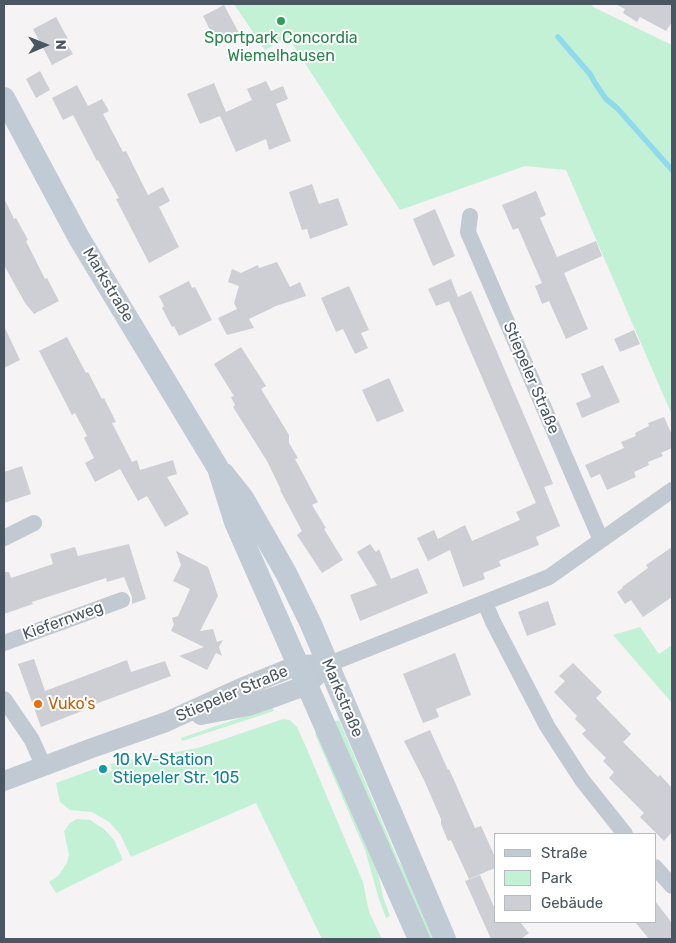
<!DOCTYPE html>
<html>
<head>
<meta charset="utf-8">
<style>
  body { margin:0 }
  #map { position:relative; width:676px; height:943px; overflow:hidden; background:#f5f3f3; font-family:Rubik,sans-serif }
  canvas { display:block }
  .frame { position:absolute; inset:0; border:5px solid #4a5661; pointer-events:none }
  .legend { position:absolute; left:494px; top:833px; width:162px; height:90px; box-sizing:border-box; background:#fff; border:1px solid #b7bbc0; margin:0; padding:6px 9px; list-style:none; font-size:15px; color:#4a5661 }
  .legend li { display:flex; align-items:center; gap:10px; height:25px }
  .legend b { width:25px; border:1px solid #b7bbc0 }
  .north { position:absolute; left:20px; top:20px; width:50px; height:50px; -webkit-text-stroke:4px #fff; paint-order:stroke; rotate:89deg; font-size:14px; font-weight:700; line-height:20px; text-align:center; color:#4a5661 }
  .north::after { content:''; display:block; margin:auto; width:18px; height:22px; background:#4a5661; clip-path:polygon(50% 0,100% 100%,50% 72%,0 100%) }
</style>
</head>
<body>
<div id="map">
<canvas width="676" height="943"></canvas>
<div class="frame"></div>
<ul class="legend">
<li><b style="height:6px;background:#c1cbd6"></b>Straße</li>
<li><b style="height:14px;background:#c3f1d5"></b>Park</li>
<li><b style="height:14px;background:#cdcfd5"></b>Gebäude</li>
</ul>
<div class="north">N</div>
</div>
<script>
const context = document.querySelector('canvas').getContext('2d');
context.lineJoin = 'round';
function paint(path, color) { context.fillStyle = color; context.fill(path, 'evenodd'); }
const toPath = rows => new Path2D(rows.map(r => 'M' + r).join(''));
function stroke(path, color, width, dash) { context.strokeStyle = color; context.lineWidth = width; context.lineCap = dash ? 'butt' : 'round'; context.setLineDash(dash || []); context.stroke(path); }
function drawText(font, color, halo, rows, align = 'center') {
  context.font = font + ' Rubik,sans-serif'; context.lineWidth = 4; context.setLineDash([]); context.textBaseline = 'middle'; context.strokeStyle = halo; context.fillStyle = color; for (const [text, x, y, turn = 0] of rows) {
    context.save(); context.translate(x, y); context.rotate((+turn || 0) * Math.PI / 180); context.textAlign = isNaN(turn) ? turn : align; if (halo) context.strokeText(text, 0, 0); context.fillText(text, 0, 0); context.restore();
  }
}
const green = toPath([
  [234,4,591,4,593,7,672,45,672,415,566,170,525,166,400,210,288,37,265,50],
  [640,627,659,654,672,645,672,703,613,635],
  [272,707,274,711,182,741,181,738],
  [283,719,290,720,297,727,306,747,363,882,369,912,382,939,322,939,256,803,131,857,120,834,109,822,92,812,70,810,60,802,56,783,97,768,100,775,112,771,110,764,198,748],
  [339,720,398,860,413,886,440,939,427,939,333,722],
  [318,730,376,863,383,897,390,916,386,918,379,899,365,850,315,734],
  [77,819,90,820,104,829,114,840,123,860,56,893,49,882,58,876,67,863,69,855,64,831,70,823]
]);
const stream = toPath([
  [558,37,590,74,595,83,606,99,617,108,672,170]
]);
const building = toPath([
  [615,4,672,4,672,22,666,31,640,17,637,22,623,13,625,9],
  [224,5,240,35,218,46,203,16],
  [56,17,68,39,65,41,73,54,52,65,33,29],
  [40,71,50,90,36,98,26,79],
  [266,81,271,91,283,86,288,99,276,104,291,141,269,150,266,139,236,152,220,116,200,124,187,94,214,83,226,112,252,100,247,89],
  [77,85,88,106,102,99,109,111,103,114,123,152,126,151,148,195,163,187,170,201,159,207,179,247,149,263,116,199,119,198,98,160,97,161,73,115,63,120,52,98],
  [312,184,319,204,338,198,348,225,310,239,307,229,302,230,289,192],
  [536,191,546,215,540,218,557,257,596,241,602,256,564,273,588,329,566,339,549,301,542,304,535,286,542,283,518,228,513,230,502,205],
  [4,198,14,219,16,218,28,240,26,241,45,279,47,278,59,301,34,314,25,303,4,265],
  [435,209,455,256,433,266,413,219],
  [277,262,290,287,300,282,306,296,276,306,249,319,254,328,227,335,218,318,237,309,234,303,239,286,228,282,232,269,241,273,258,265,259,268],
  [451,279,458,297,471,291,550,476,553,484,544,487,560,526,536,537,539,545,499,561,501,566,483,573,485,579,463,587,450,550,428,561,417,538,434,530,438,539,465,525,472,541,520,520,516,512,536,503,449,301,452,300,436,306,428,289],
  [189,281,192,288,195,287,212,320,179,336,174,326,172,327,162,308,164,306,159,296],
  [349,286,369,330,361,333,368,348,355,354,343,329,336,332,321,298],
  [4,326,20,360,4,368],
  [634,330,640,344,620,352,614,339],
  [67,337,86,373,88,372,102,399,104,398,116,422,112,423,132,462,137,460,140,470,173,460,177,474,167,477,189,514,165,527,147,496,138,501,120,469,95,482,85,463,94,458,84,438,87,436,75,413,72,415,39,351],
  [241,347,266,386,261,389,289,435,289,443,298,458,295,459,318,502,312,505,326,528,324,529,343,560,322,573,297,535,302,531,280,490,281,490,267,461,233,407,235,405,231,397,234,396,214,364],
  [603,365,620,402,582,418,576,403,591,397,581,374],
  [389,378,404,411,377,422,362,390],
  [664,417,672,435,672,448,661,453,663,456,648,462,649,465,634,472,636,477,607,490,600,474,591,478,585,465,624,448,621,442,636,436,635,433,649,426,648,423],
  [22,466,31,494,4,503,4,472],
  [129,544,146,599,132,604,132,597,124,577,107,582,106,578,32,602,33,604,4,614,4,572,9,572,11,578,53,564,50,554,75,547,78,556],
  [370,544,376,552,379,549,391,579,418,568,428,593,360,621,350,595,377,585,357,552],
  [672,547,672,597,643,617,631,600,625,604,617,592,623,588,622,587,648,568,646,565],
  [176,551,208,567,218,596,200,631,213,629,217,642,223,640,219,647,222,656,216,653,207,670,179,656,204,647,171,631,174,624,172,618,178,616,190,589,173,581,181,565],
  [548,601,556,625,527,636,518,612],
  [455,653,471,695,436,709,439,717,423,723,403,674],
  [34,659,45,691,127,660,131,672,165,661,171,676,82,709,82,711,41,727,18,664],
  [573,663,602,692,596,698,631,734,623,742,658,777,660,775,672,788,672,832,664,841,640,817,644,813,609,778,614,772,603,761,606,758,582,734,586,730,575,719,577,716,554,692,565,681,559,676],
  [430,730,448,770,449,769,475,828,481,826,495,857,495,868,469,879,451,840,448,841,441,824,441,819,424,780,404,741],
  [480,875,495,909,495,922,520,922,529,933,521,939,496,939,495,938,495,939,491,939,465,881],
  [655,901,672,923,672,939,649,939,635,922,655,922]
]);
const minor = toPath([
  [470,216,468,232,601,540],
  [4,538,34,523],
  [485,603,493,622,547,726,582,780,625,834],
  [4,643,122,600],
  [329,664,549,577,672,490],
  [4,699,32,740,43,765],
  [655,867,672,886]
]);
const tertiary = toPath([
  [201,715,248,706,277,696,307,685,318,674],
  [4,781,92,748,166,722,241,688,298,665,329,664]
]);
const secondary = toPath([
  [4,98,79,238,218,468,235,522,419,939],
  [224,474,243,498,286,573,310,622,445,939]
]);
const markers = [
  [281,21,5,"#2e9e5b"],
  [38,704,5,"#e8710a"],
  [103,769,5,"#0f9aa8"]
];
const leisureNames = [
  ["Sportpark Concordia",281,38],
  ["Wiemelhausen",281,56]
];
const streetNames = [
  ["Markstraße",108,285,59],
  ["Stiepeler Straße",531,378,67],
  ["Kiefernweg",63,621,-20],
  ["Stiepeler Straße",232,694,-23],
  ["Markstraße",342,698,67]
];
const foodNames = [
  ["Vuko's",48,704]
];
const cultureNames = [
  ["10 kV-Station",113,760],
  ["Stiepeler Str. 105",113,778]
];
paint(green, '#c3f1d5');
stroke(stream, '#90daee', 5.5);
paint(building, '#cdcfd5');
stroke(minor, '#c1cad2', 16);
stroke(tertiary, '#c1cad2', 20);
stroke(secondary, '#c1cbd6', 22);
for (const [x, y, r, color] of markers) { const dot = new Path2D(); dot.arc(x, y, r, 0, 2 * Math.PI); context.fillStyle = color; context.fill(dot); stroke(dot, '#fff', 2); }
drawText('16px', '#27864d', '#fff', leisureNames);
drawText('16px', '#4a5661', '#fff', streetNames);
drawText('16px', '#c56008', '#fff', foodNames, 'left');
drawText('16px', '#0d838f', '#fff', cultureNames, 'left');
</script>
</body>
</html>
